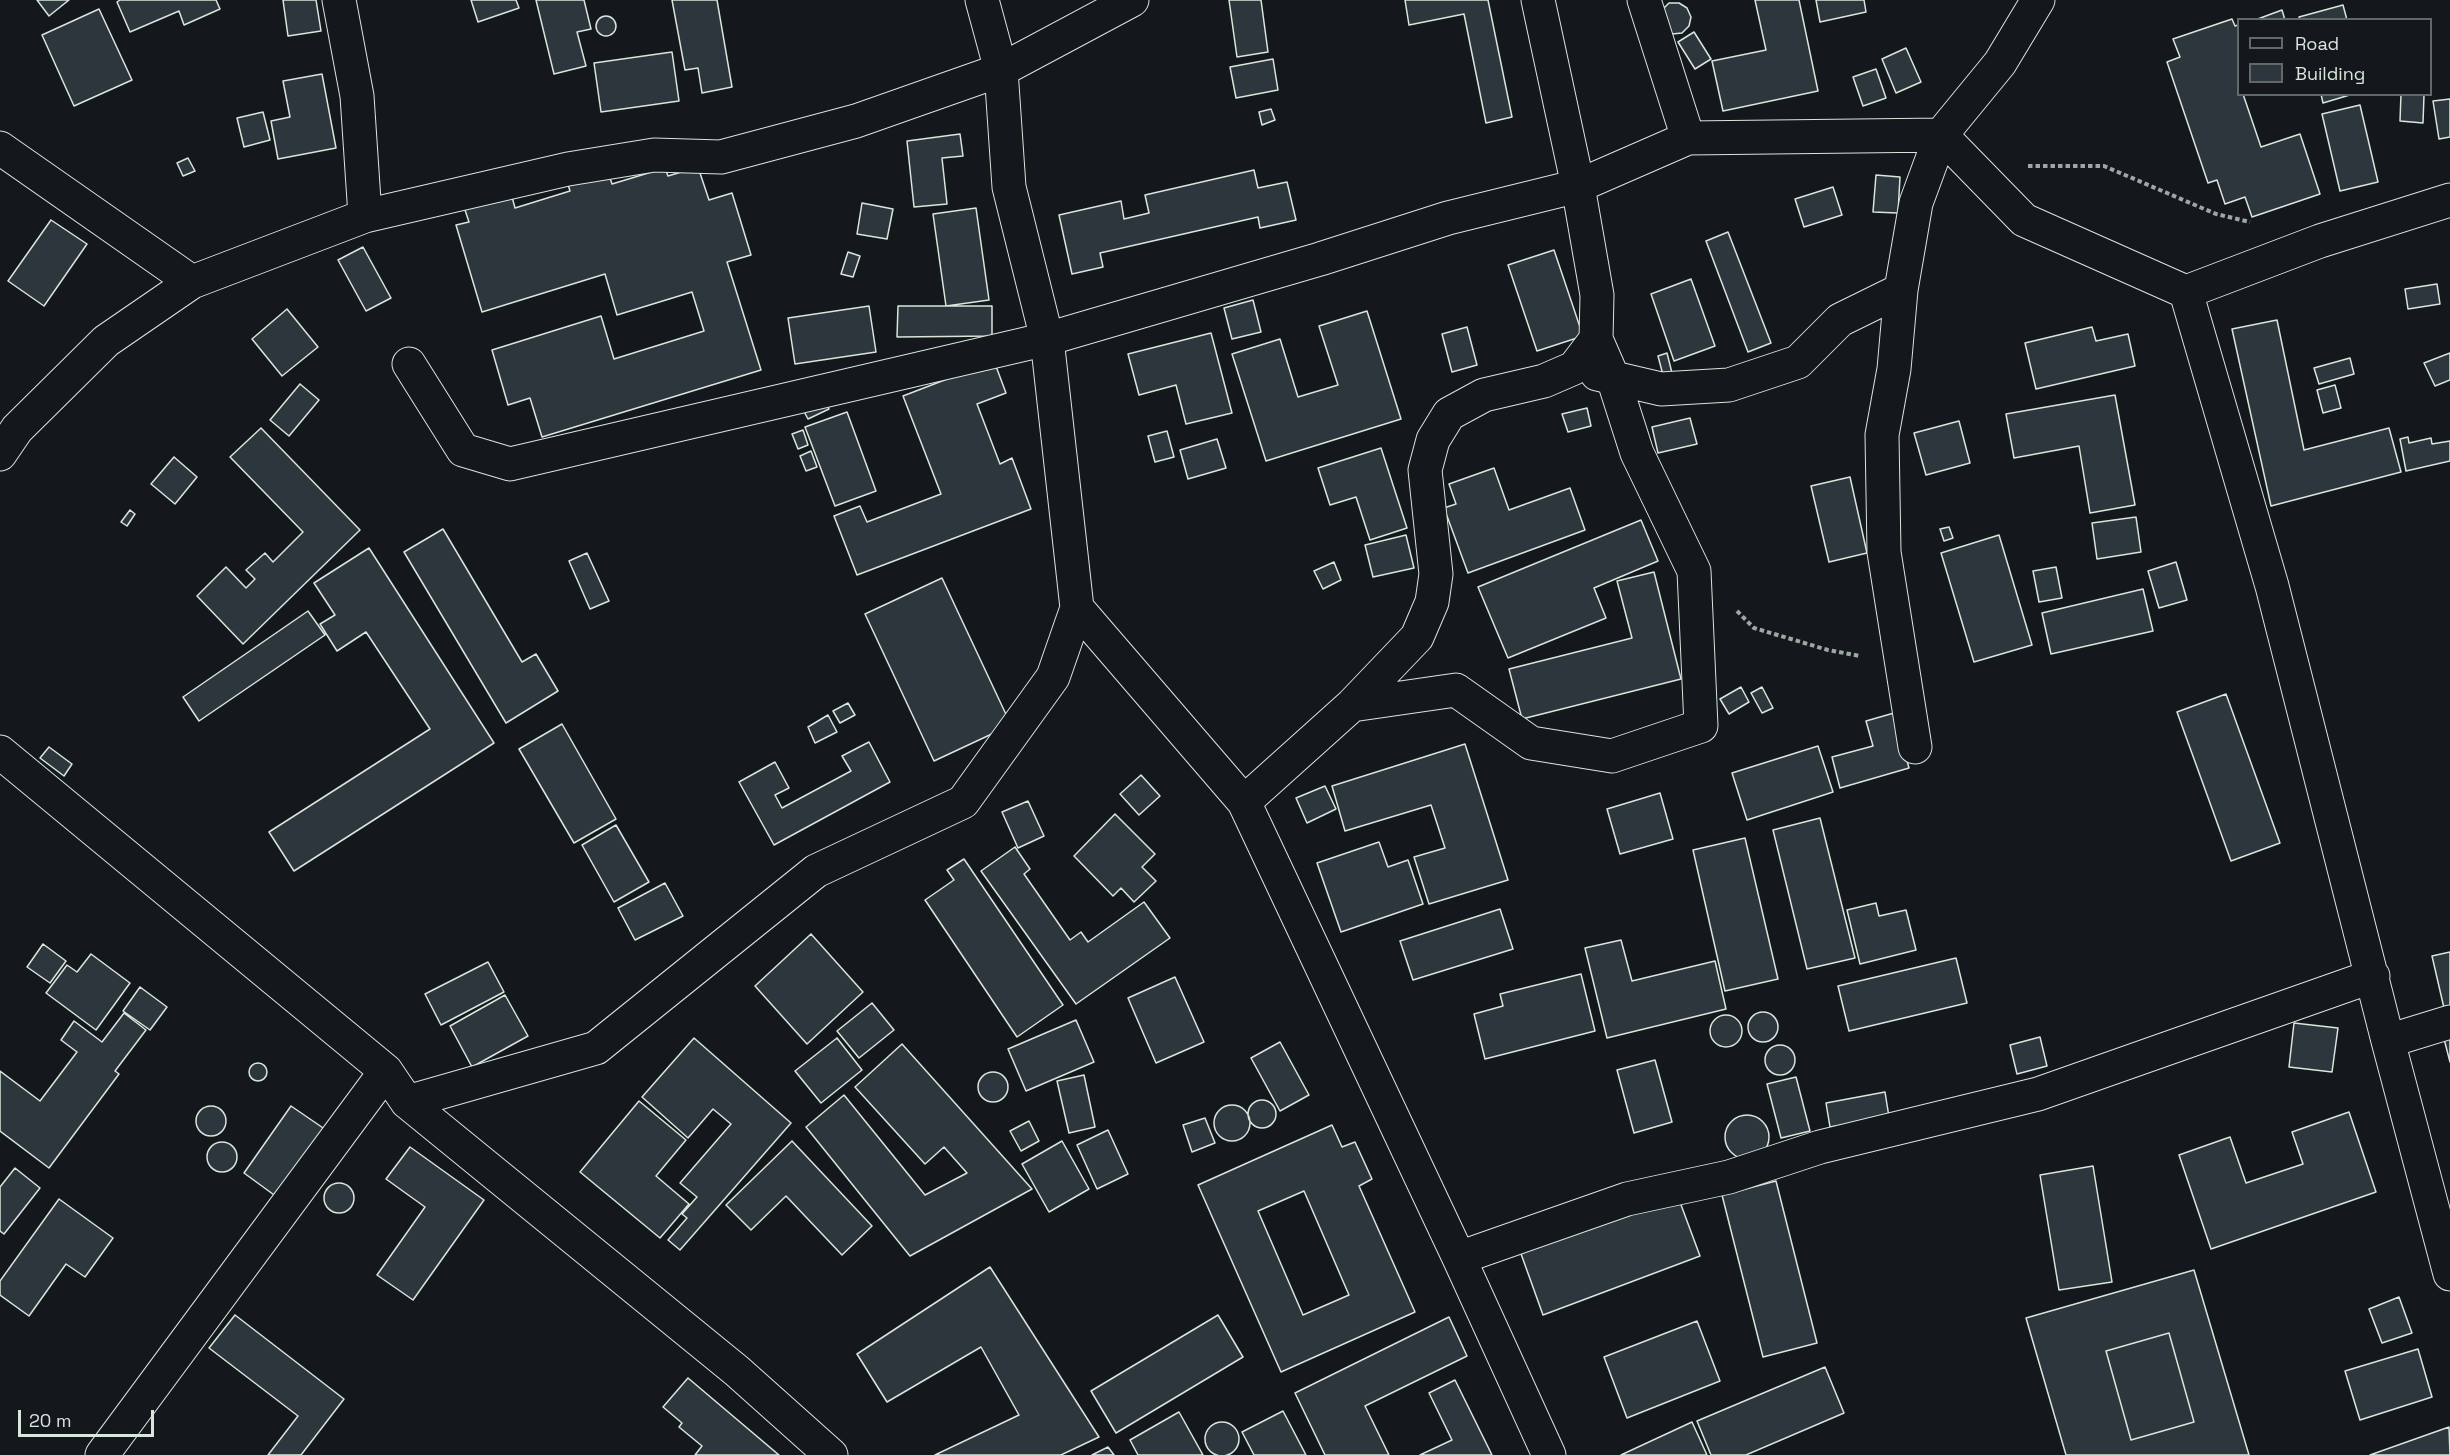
<!DOCTYPE html>
<html>
<head>
<meta charset="utf-8">
<style>
  body { margin:0 }
  #map { position:relative; width:2450px; height:1455px; overflow:hidden; background:#14181c; font-family:"Space Grotesk",sans-serif }
  canvas { display:block }
  .legend { position:absolute; left:2237px; top:18px; width:195px; height:78px; box-sizing:border-box; background:#14181c; border:2px solid #626a69; margin:0; padding:8px 10px; list-style:none; font-size:18px; color:#d8e6dc }
  .legend li { display:flex; align-items:center; gap:12px; height:30px }
  .legend b { width:30px; border:2px solid #626a69 }
  .scale { position:absolute; left:18px; top:1410px; width:136px; height:27px; box-sizing:border-box; border:3px solid #d8e6dc; border-top:0; padding-left:8px; font-size:18px; line-height:21px; white-space:nowrap; color:#d8e6dc; -webkit-text-stroke:4px #14181c; paint-order:stroke }
</style>
</head>
<body>
<div id="map">
<canvas width="2450" height="1455"></canvas>
<ul class="legend">
<li><b style="height:8px;background:#14181c"></b>Road</li>
<li><b style="height:16px;background:#2c363c"></b>Building</li>
</ul>
<div class="scale">20 m</div>
</div>
<script>
const context = document.querySelector('canvas').getContext('2d');
context.lineJoin = 'round';
function paint(path, color) { context.fillStyle = color; context.fill(path, 'evenodd'); }
const toPath = rows => new Path2D(rows.map(r => 'M' + r).join(''));
function stroke(path, color, width, dash) { context.strokeStyle = color; context.lineWidth = width; context.lineCap = dash ? 'butt' : 'round'; context.setLineDash(dash || []); context.stroke(path); }
const building = toPath([
  [37,0,69,0,49,16,37,0],
  [120,0,216,0,220,9,184,25,179,11,130,32,117,2,120,0],
  [283,0,316,0,321,31,288,36,283,0],
  [471,0,516,0,519,8,478,22,471,0],
  [536,0,584,0,591,29,577,32,586,66,554,74,536,0],
  [672,0,717,0,732,87,702,93,698,68,685,70,672,0],
  [1229,0,1261,0,1268,52,1237,57,1229,0],
  [1405,0,1488,0,1512,117,1486,123,1464,14,1409,25,1405,0],
  [1755,0,1799,0,1818,91,1723,111,1712,61,1766,50,1755,0],
  [1816,0,1864,0,1866,12,1820,22,1816,0],
  [1669,3,1679,3,1687,8,1691,17,1689,26,1682,33,1672,34,1662,10,1669,3],
  [2343,5,2347,20,2300,20,2299,17,2343,5],
  [99,9,132,80,74,106,42,35,99,9],
  [2282,10,2285,20,2255,20,2282,10],
  '596 26a10 10 0 1 1 20 0a10 10 0 1 1-20 0Z',
  [2232,19,2235,26,2238,25,2238,94,2243,94,2261,147,2300,134,2320,194,2252,217,2245,197,2225,204,2217,180,2208,183,2167,62,2180,57,2173,39,2232,19],
  [1694,32,1711,59,1695,69,1678,42,1694,32],
  [1906,48,1921,82,1896,93,1882,59,1906,48],
  [672,52,679,101,601,112,594,63,672,52],
  [1273,59,1278,90,1236,98,1230,67,1273,59],
  [1876,69,1886,98,1863,106,1853,77,1876,69],
  [322,74,336,148,278,159,271,121,290,117,283,81,322,74],
  [2321,94,2353,94,2323,103,2321,94],
  [2401,94,2424,95,2423,123,2400,121,2401,94],
  [2450,99,2450,137,2439,139,2433,101,2450,99],
  [2360,105,2378,182,2340,191,2322,114,2360,105],
  [1271,109,1275,120,1262,125,1259,112,1271,109],
  [263,112,270,140,244,147,237,118,263,112],
  [960,134,963,156,942,158,947,204,914,207,907,141,960,134],
  [188,158,195,171,183,176,177,163,188,158],
  [606,166,612,184,665,168,668,176,698,167,709,200,732,193,751,255,727,262,761,370,542,437,530,398,508,405,492,350,601,316,614,359,704,331,692,292,617,315,605,274,482,312,456,225,469,222,464,207,511,193,515,208,570,191,566,178,606,166],
  [1254,170,1258,188,1287,182,1296,220,1260,228,1258,217,1100,253,1103,267,1072,274,1059,215,1121,201,1124,219,1149,213,1145,195,1254,170],
  [1876,175,1900,177,1898,213,1873,212,1876,175],
  [1833,187,1842,215,1804,227,1795,199,1833,187],
  [862,203,893,209,887,239,857,234,862,203],
  [976,208,989,300,946,306,933,214,976,208],
  [51,220,87,244,44,306,8,281,51,220],
  [1728,232,1771,343,1748,352,1706,241,1728,232],
  [363,247,391,298,366,311,338,260,363,247],
  [1554,250,1583,336,1537,351,1508,265,1554,250],
  [848,252,860,256,853,277,841,274,848,252],
  [1691,279,1715,346,1674,361,1651,294,1691,279],
  [2437,284,2440,304,2408,309,2405,289,2437,284],
  [1253,300,1261,332,1232,339,1224,308,1253,300],
  [869,306,876,352,795,364,788,318,869,306],
  [898,306,992,306,992,336,897,337,898,306],
  [287,309,318,347,282,376,252,339,287,309],
  [1367,311,1401,419,1266,461,1232,354,1280,339,1298,397,1338,385,1319,326,1367,311],
  [2277,320,2304,450,2389,428,2401,472,2271,506,2232,329,2277,320],
  [1467,327,1477,365,1452,372,1442,334,1467,327],
  [2092,327,2096,341,2128,334,2135,366,2036,389,2025,343,2092,327],
  [1211,333,1232,413,1186,424,1176,385,1139,395,1128,354,1211,333],
  [1667,353,1672,373,1663,375,1658,356,1667,353],
  [2450,353,2450,380,2435,386,2424,363,2450,353],
  [2350,358,2354,374,2319,384,2314,368,2350,358],
  [994,361,1006,393,977,404,1000,464,1012,458,1031,509,857,575,834,516,860,506,867,522,941,494,903,396,994,361],
  [300,384,319,400,289,436,270,420,300,384],
  [2335,385,2341,408,2323,413,2317,390,2335,385],
  [821,395,829,409,808,419,801,406,821,395],
  [2115,395,2135,505,2090,513,2079,446,2014,458,2006,414,2115,395],
  [1587,408,1591,426,1568,432,1562,414,1587,408],
  [847,412,876,491,835,506,805,427,847,412],
  [1690,418,1697,444,1658,453,1652,427,1690,418],
  [1959,421,1970,463,1926,475,1914,433,1959,421],
  [261,428,360,530,243,644,197,596,226,567,246,588,255,579,246,570,265,553,273,562,303,532,230,457,261,428],
  [803,430,808,445,798,449,792,434,803,430],
  [1167,431,1174,457,1155,462,1148,436,1167,431],
  [2408,437,2409,443,2431,438,2432,444,2450,441,2450,461,2406,471,2400,439,2408,437],
  [1217,439,1226,468,1188,479,1180,450,1217,439],
  [1381,448,1407,528,1370,540,1356,497,1330,505,1318,468,1381,448],
  [811,451,817,467,806,471,800,456,811,451],
  [174,457,197,477,175,504,151,484,174,457],
  [1494,468,1509,510,1570,488,1585,530,1468,573,1444,508,1456,504,1449,484,1494,468],
  [1850,477,1867,553,1829,562,1811,486,1850,477],
  [130,510,135,514,127,526,121,522,130,510],
  [2136,517,2141,552,2097,559,2092,523,2136,517],
  [1641,520,1658,561,1594,588,1606,618,1508,658,1478,587,1641,520],
  [1949,527,1953,538,1944,541,1940,529,1949,527],
  [443,529,522,662,536,654,558,691,506,723,404,552,443,529],
  [1406,535,1414,568,1373,577,1365,545,1406,535],
  [1999,535,2032,645,1974,662,1941,553,1999,535],
  [369,548,494,743,294,871,269,832,430,729,366,632,337,651,320,624,335,615,314,583,369,548],
  [587,553,609,601,590,609,569,561,587,553],
  [1334,562,1341,580,1323,589,1314,571,1334,562],
  [2176,562,2187,600,2159,608,2148,571,2176,562],
  [2056,567,2062,598,2039,602,2033,571,2056,567],
  [1654,572,1681,679,1522,719,1509,669,1632,638,1617,581,1654,572],
  [942,578,1011,725,934,761,865,614,942,578],
  [2143,589,2153,631,2051,654,2042,613,2143,589],
  [308,611,325,635,199,721,183,697,308,611],
  [1741,687,1749,702,1729,714,1720,699,1741,687],
  [1762,687,1773,708,1762,713,1751,693,1762,687],
  [2226,694,2280,843,2231,861,2177,712,2226,694],
  [848,703,855,715,840,723,833,711,848,703],
  [1894,713,1909,768,1840,788,1832,757,1873,746,1866,721,1894,713],
  [828,715,837,732,815,743,808,727,828,715],
  [562,724,616,819,574,843,519,749,562,724],
  [869,742,890,782,774,845,739,782,775,762,789,788,775,795,782,808,851,771,842,756,869,742],
  [1465,744,1508,880,1429,904,1414,857,1445,848,1431,805,1345,831,1332,786,1465,744],
  [1818,746,1833,792,1747,820,1732,773,1818,746],
  [49,747,72,764,64,776,40,758,49,747],
  [1141,775,1160,796,1139,815,1120,794,1141,775],
  [1325,786,1336,809,1307,823,1296,798,1325,786],
  [1660,793,1673,839,1620,854,1607,809,1660,793],
  [1028,801,1044,836,1018,848,1002,812,1028,801],
  [1115,814,1155,854,1142,867,1156,881,1134,902,1121,888,1113,896,1074,856,1115,814],
  [1820,818,1855,958,1807,969,1773,830,1820,818],
  [616,825,649,882,614,902,582,845,616,825],
  [1745,838,1778,979,1725,991,1693,850,1745,838],
  [1379,842,1388,867,1408,860,1423,904,1341,932,1317,863,1379,842],
  [1015,847,1030,869,1024,874,1070,940,1081,932,1088,942,1144,902,1170,938,1076,1004,981,871,1015,847],
  [964,859,1063,1005,1017,1037,925,900,954,880,947,870,964,859],
  [665,883,683,916,635,940,618,908,665,883],
  [1876,903,1879,916,1906,910,1916,950,1860,964,1847,910,1876,903],
  [1500,909,1513,949,1413,980,1400,941,1500,909],
  [811,934,863,992,807,1044,755,986,811,934],
  [1621,940,1632,981,1715,961,1726,1009,1607,1038,1585,948,1621,940],
  [43,944,66,961,50,983,27,967,43,944],
  [2450,952,2450,1007,2444,1008,2432,956,2450,952],
  [91,954,130,983,96,1030,46,993,67,965,77,972,91,954],
  [1956,958,1967,1003,1849,1031,1838,986,1956,958],
  [488,962,504,992,441,1025,425,994,488,962],
  [1581,974,1595,1031,1485,1059,1474,1014,1503,1006,1500,994,1581,974],
  [1175,977,1204,1042,1156,1063,1128,998,1175,977],
  [140,987,167,1007,150,1030,123,1011,140,987],
  [505,995,528,1036,472,1067,450,1026,505,995],
  [872,1003,894,1030,859,1058,837,1031,872,1003],
  '1748 1027a15 15 0 1 1 30 0a15 15 0 1 1-30 0Z',
  [124,1013,146,1030,115,1071,119,1074,49,1168,0,1131,0,1071,40,1101,77,1052,61,1040,74,1021,102,1042,124,1013],
  '1710 1031a16 16 0 1 1 32 0a16 16 0 1 1-32 0Z',
  [1076,1020,1094,1062,1026,1091,1008,1049,1076,1020],
  [2294,1023,2338,1028,2332,1072,2289,1067,2294,1023],
  [2450,1034,2450,1062,2443,1035,2450,1034],
  [2040,1037,2047,1066,2017,1074,2010,1045,2040,1037],
  [694,1038,791,1123,680,1250,668,1240,687,1218,682,1214,697,1197,680,1183,731,1124,713,1109,688,1138,642,1097,694,1038],
  [837,1038,862,1070,821,1103,795,1071,837,1038],
  [1280,1042,1309,1095,1280,1111,1251,1058,1280,1042],
  [902,1044,1032,1189,910,1256,806,1127,844,1095,925,1195,967,1173,944,1147,925,1164,855,1087,902,1044],
  '1765 1060a15 15 0 1 1 30 0a15 15 0 1 1-30 0Z',
  [1655,1060,1672,1122,1634,1133,1617,1070,1655,1060],
  '249 1072a9 9 0 1 1 18 0a9 9 0 1 1-18 0Z',
  '978 1087a15 15 0 1 1 30 0a15 15 0 1 1-30 0Z',
  [1084,1075,1095,1127,1069,1133,1057,1081,1084,1075],
  [1796,1077,1810,1131,1781,1138,1767,1084,1796,1077],
  [1885,1092,1889,1117,1830,1127,1826,1103,1885,1092],
  '1248 1114a14 14 0 1 1 28 0a14 14 0 1 1-28 0Z',
  [639,1101,686,1140,656,1176,689,1204,660,1238,580,1172,639,1101],
  '1214 1123a18 18 0 1 1 36 0a18 18 0 1 1-36 0Z',
  [291,1106,329,1132,281,1200,244,1173,291,1106],
  '196 1121a15 15 0 1 1 30 0a15 15 0 1 1-30 0Z',
  [2349,1112,2376,1192,2211,1249,2179,1155,2230,1137,2246,1183,2303,1164,2292,1132,2349,1112],
  '1725 1137a22 22 0 1 1 44 0a22 22 0 1 1-44 0Z',
  [1205,1118,1215,1143,1192,1152,1183,1125,1205,1118],
  [1029,1121,1039,1141,1021,1151,1010,1131,1029,1121],
  [1332,1125,1342,1147,1355,1142,1372,1179,1359,1186,1415,1312,1281,1372,1198,1185,1332,1125],
  [1108,1130,1128,1174,1097,1189,1077,1145,1108,1130],
  [792,1141,872,1226,842,1255,786,1196,751,1230,726,1205,792,1141],
  [1062,1141,1089,1189,1049,1212,1022,1164,1062,1141],
  '207 1157a15 15 0 1 1 30 0a15 15 0 1 1-30 0Z',
  [410,1147,484,1200,413,1300,377,1275,425,1207,386,1179,410,1147],
  [2093,1166,2112,1282,2059,1290,2040,1175,2093,1166],
  [15,1168,40,1188,4,1234,0,1231,0,1187,15,1168],
  [1776,1181,1817,1343,1763,1357,1722,1195,1776,1181],
  '324 1198a15 15 0 1 1 30 0a15 15 0 1 1-30 0Z',
  [1304,1191,1349,1295,1303,1315,1258,1211,1304,1191],
  [1677,1194,1700,1256,1543,1315,1520,1251,1677,1194],
  [59,1199,113,1238,85,1277,66,1264,29,1316,0,1295,0,1281,59,1199],
  [990,1267,1099,1437,1061,1455,935,1455,1019,1415,981,1347,887,1402,857,1354,990,1267],
  [2194,1270,2249,1455,2066,1455,2026,1318,2194,1270],
  [2169,1333,2194,1422,2131,1440,2106,1351,2169,1333],
  [2399,1297,2412,1333,2382,1343,2369,1309,2399,1297],
  [235,1315,344,1399,301,1455,268,1455,298,1416,209,1348,235,1315],
  [1218,1315,1243,1357,1116,1433,1091,1391,1218,1315],
  [1449,1317,1467,1356,1365,1406,1389,1455,1325,1455,1295,1393,1449,1317],
  [1697,1321,1720,1381,1627,1418,1604,1357,1697,1321],
  [2169,1333,2194,1422,2131,1440,2106,1351,2169,1333],
  [2418,1349,2432,1397,2360,1420,2345,1371,2418,1349],
  [1825,1367,1844,1413,1746,1455,1711,1455,1697,1421,1825,1367],
  [688,1378,779,1455,695,1455,702,1446,679,1427,682,1423,663,1407,688,1378],
  [1455,1380,1492,1455,1420,1455,1452,1440,1429,1393,1455,1380],
  [1283,1411,1306,1455,1254,1455,1242,1432,1283,1411],
  [1179,1412,1203,1455,1138,1455,1130,1440,1179,1412],
  [1692,1422,1707,1455,1621,1455,1692,1422],
  '1205 1439a17 17 0 1 1 34 0a17 17 0 1 1-34 0Z',
  [2449,1427,2450,1455,2370,1455,2449,1427],
  [1108,1447,1114,1455,1092,1455,1108,1447]
]);
const path = toPath([
  [2028,166,2104,166,2216,214,2250,222],
  [1737,611,1754,628,1828,650,1860,656]
]);
const minor = toPath([
  [339,0,357,96,365,216],
  [982,0,1001,70,1009,187,1047,339,1077,608,1244,802,1459,1258,1549,1455],
  [1644,0,1688,138],
  [0,148,192,282],
  [2450,200,2320,241,2186,292,2272,586,2388,1041,2450,1274],
  [409,364,463,450,510,464,1047,339,1320,259,1448,218,1578,186,1688,138,1941,135,2024,220,2186,292],
  [1597,374,1661,389,1729,385,1798,362,1840,320,1901,290],
  [0,454,17,429,106,341,192,282,365,216,568,169,654,155,721,157,856,121,1001,70,1132,0],
  [1352,705,1456,690,1531,743,1612,756,1701,726,1694,571,1637,453,1613,378,1596,339],
  [1915,747,1884,552,1882,435,1894,369,1901,290,1916,203,1941,135,2000,63,2038,0],
  [0,752,386,1071,407,1102,737,1371,831,1455],
  [1244,802,1352,705,1417,637,1432,602,1436,574,1425,470,1433,440,1449,414,1484,395,1544,381,1574,368,1596,339,1597,295,1578,186,1538,0],
  [2388,1041,2450,1022],
  [407,1102,596,1048,816,871,963,802,1053,677,1077,608],
  [1459,1258,1627,1199,1729,1177,1820,1147,2038,1094,2373,976],
  [102,1455,386,1071]
]);
paint(building, '#2c363c');
stroke(building, '#d8e6dc', 1.5);
stroke(minor, '#d8e6dc', 35);
stroke(path, '#9da8a2', 4, [4.5, 3]);
stroke(minor, '#14181c', 33);
</script>
</body>
</html>
